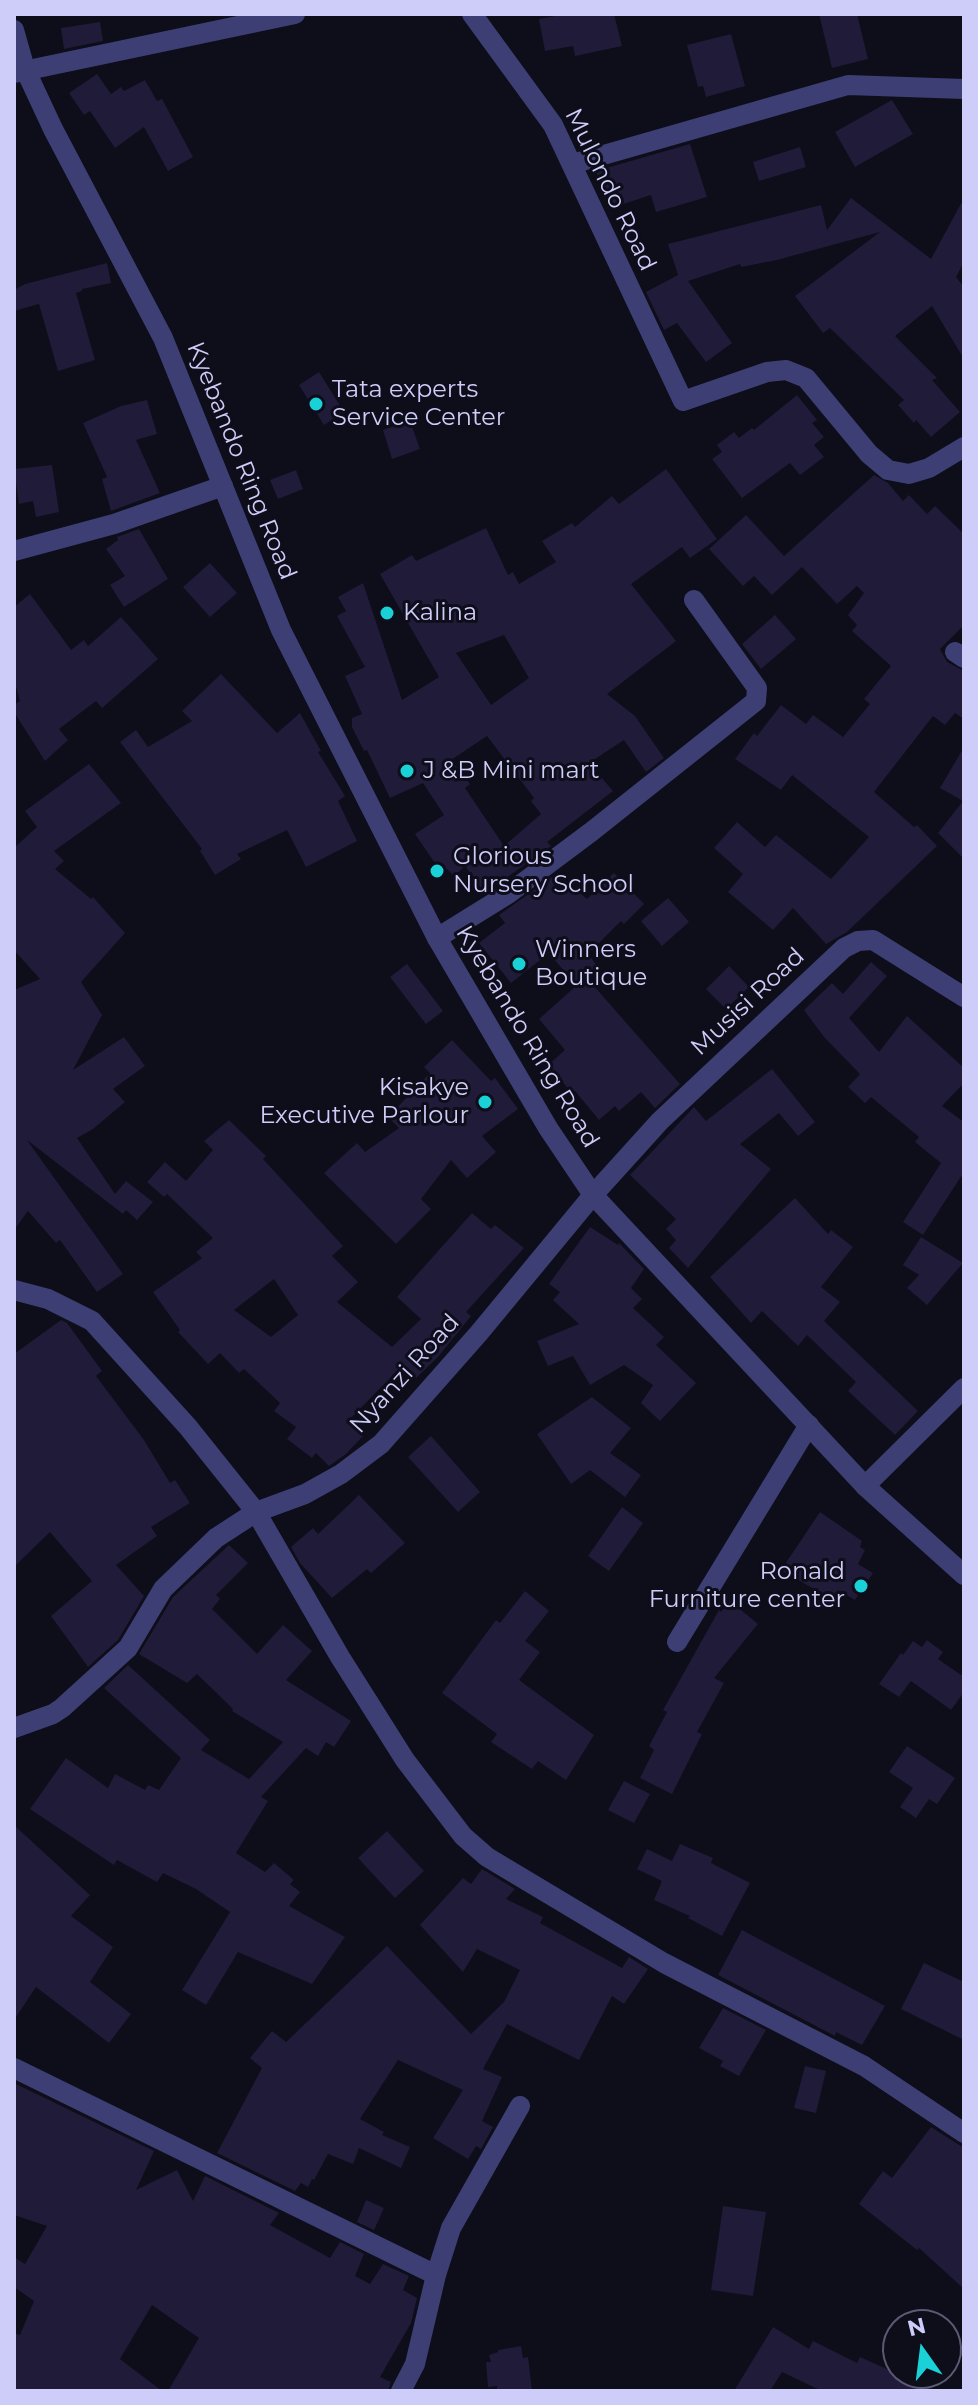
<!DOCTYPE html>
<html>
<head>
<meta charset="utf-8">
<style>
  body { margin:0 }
  #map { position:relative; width:978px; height:2405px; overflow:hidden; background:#0e0d1a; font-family:Montserrat,sans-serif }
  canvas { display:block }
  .frame { position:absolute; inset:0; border:16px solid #ceccf9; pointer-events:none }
  .north { position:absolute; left:882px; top:2309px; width:80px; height:80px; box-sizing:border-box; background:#0e0d1a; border:2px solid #5b5973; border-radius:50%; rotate:346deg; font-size:22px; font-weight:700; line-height:32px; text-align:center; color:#ceccf9 }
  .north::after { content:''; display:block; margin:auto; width:28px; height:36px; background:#1ad1d8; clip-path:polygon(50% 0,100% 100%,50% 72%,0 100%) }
</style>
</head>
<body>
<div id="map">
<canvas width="978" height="2405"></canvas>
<div class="frame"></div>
<div class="north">N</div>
</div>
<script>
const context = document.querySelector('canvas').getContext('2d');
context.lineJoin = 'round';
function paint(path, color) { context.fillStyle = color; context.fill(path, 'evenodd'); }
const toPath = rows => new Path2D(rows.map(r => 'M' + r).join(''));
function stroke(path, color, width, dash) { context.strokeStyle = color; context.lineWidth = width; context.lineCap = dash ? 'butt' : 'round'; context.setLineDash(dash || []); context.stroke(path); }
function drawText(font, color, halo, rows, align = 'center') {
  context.font = font + ' Montserrat,sans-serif'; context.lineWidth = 6; context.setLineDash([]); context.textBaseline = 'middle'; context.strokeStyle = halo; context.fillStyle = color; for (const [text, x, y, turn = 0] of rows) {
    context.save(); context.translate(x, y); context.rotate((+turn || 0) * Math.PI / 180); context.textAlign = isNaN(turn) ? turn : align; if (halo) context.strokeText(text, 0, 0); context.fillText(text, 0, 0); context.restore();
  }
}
const building = toPath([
  [566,14,614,14,622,46,575,56,573,46,545,51,539,19],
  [819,14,857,14,868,59,832,68],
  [100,22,103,41,64,49,61,28],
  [731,34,745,86,706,97,703,86,698,87,687,45],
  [97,74,111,94,121,87,124,91,145,80,157,101,162,99,193,157,168,171,144,127,115,148,90,111,84,115,69,93],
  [892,100,913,134,855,167,835,132],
  [690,144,707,197,656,212,651,195,608,209,596,171],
  [800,147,806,167,759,181,753,162],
  [851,198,931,259,964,198,964,262,956,277,964,287,964,359,932,306,895,336,937,378,932,380,960,412,931,437,916,420,914,423,898,405,904,400,830,328,823,333,795,296,880,232,777,260,741,267,740,264,688,281,732,343,706,362,677,323,664,330,646,292,678,275,668,244,821,205,827,230],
  [107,263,111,283,82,289,82,291,76,293,95,360,58,371,39,304,14,311,14,290,25,284],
  [319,372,344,412,324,425,299,385],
  [797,395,817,420,812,423,824,437,814,445,824,457,800,475,790,463,742,498,712,459,722,452,717,445,734,432,739,438,752,428,754,430],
  [147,400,157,434,136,440,160,493,111,511,102,479,107,477,83,423,121,406],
  [410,421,420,449,392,459,383,430],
  [52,465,59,512,36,517,33,501,19,504,14,469],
  [666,469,717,539,690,558,682,547,631,584,676,641,607,694,635,716,664,758,646,772,624,740,589,763,613,791,547,842,551,846,485,893,465,866,454,876,447,869,441,872,415,834,444,815,423,783,390,798,367,750,364,751,352,727,352,718,362,714,345,676,365,667,337,616,346,611,338,597,363,583,402,700,439,677,380,574,412,555,416,561,486,528,508,575,513,572,519,584,556,562,542,541,572,523,575,527,612,496,619,504],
  [504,635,529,678,491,705,456,653],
  [487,736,534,798,531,801,541,814,504,846,465,788,470,784,451,760],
  [296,470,303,489,278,499,270,480],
  [874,475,888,483,903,501,909,495,927,514,935,506,964,534,964,625,940,649,947,662,964,671,964,719,955,713,945,725,933,716,874,792,914,827,917,825,937,846,847,932,826,944,793,908,773,930,728,892,743,874,714,848,737,822,765,847,776,835,831,879,869,837,792,775,781,790,735,759,754,733,757,736,781,705,806,724,813,715,843,737,870,704,864,699,891,666,852,631,857,625,848,615,864,593,857,586,837,604,802,567,772,595,754,576,743,586,709,549,746,515,784,556],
  [139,529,168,579,124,607,110,585,125,576,106,549,118,540,117,537],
  [210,563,237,593,210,617,183,587],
  [30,594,71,650,84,640,88,646,121,617,158,659,102,708,96,701,59,729,68,740,45,761,14,712,14,705,20,701,14,679,14,607],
  [775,615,796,639,761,669,742,644],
  [221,674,277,733,300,713,321,751,318,752,345,796,338,801,357,841,306,867,287,830,237,854,241,859,215,875,200,851,202,849,120,742,136,730,148,747,192,721,182,711],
  [964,747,964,859,938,833,963,801,940,788],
  [89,764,121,803,54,851,64,861,55,869,91,899,93,897,125,933,81,982,102,1015,73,1070,124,1037,145,1066,113,1089,125,1102,93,1129,77,1138,115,1194,126,1181,153,1202,137,1220,126,1210,123,1214,27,1140,123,1274,97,1292,60,1240,56,1243,28,1211,14,1230,14,990,40,979,14,950,14,848,37,827,25,811],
  [558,873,587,899,614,873,644,904,624,924,621,921,588,954,598,967,575,984,549,953,511,983,479,943,505,923,499,915],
  [668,898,689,922,662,946,641,921],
  [871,962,887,976,849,1018,879,1052,907,1016,964,1068,964,1083,942,1106,964,1122,964,1172,923,1235,903,1222,941,1163,915,1142,919,1137,871,1097,865,1103,848,1087,860,1074,824,1037,804,1010,832,983,843,994],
  [407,964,443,1011,426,1024,390,977],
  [729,966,749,987,726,1009,706,989],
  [586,977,680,1084,655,1108,641,1092,619,1111,615,1106,599,1120,575,1091,572,1093,548,1065,565,1050,539,1019],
  [452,1040,491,1081,495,1078,518,1109,482,1136,496,1152,467,1178,451,1160,421,1199,431,1209,396,1244,324,1173,357,1143,365,1152,399,1128,388,1117,430,1073,424,1067],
  [772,1069,815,1122,798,1136,779,1113,740,1144,771,1169,688,1268,669,1248,676,1240,666,1229,676,1219,630,1175,694,1107,706,1121],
  [229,1120,266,1156,263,1159,343,1246,332,1256,358,1282,337,1302,392,1347,421,1319,397,1297,472,1213,491,1229,495,1225,524,1248,466,1312,471,1316,438,1357,416,1378,403,1365,347,1422,363,1436,346,1454,329,1466,316,1453,312,1458,287,1439,296,1427,274,1411,280,1403,244,1369,239,1373,220,1353,208,1364,178,1332,180,1330,153,1292,202,1258,196,1252,213,1238,167,1194,164,1197,147,1182,165,1162,186,1181,213,1150,204,1141],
  [274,1279,298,1315,271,1337,234,1310],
  [795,1198,828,1234,831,1230,853,1247,821,1287,840,1302,824,1321,918,1411,895,1435,848,1391,856,1382,807,1335,798,1346,762,1311,751,1323,710,1277],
  [590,1227,618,1245,619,1243,644,1269,631,1288,642,1299,633,1308,664,1337,656,1345,696,1383,660,1421,641,1403,653,1385,624,1365,590,1385,573,1356,548,1366,537,1341,579,1324,553,1300,560,1292,549,1284],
  [921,1237,963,1263,927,1305,907,1288,919,1275,903,1265],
  [61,1320,67,1323,102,1371,96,1376,144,1440,170,1483,175,1480,190,1503,151,1527,157,1536,116,1565,144,1596,118,1640,88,1667,51,1616,92,1581,50,1532,14,1567,14,1354],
  [592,1397,631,1428,610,1453,641,1475,625,1497,590,1470,571,1484,537,1434],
  [431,1436,480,1492,458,1512,408,1457],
  [359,1495,405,1543,371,1573,367,1569,332,1598,300,1563,291,1547,313,1528,318,1534],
  [622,1507,643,1523,609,1571,588,1556],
  [820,1512,862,1541,860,1547,865,1550,858,1564,873,1573,855,1600,838,1590,833,1600,781,1570],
  [229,1545,248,1563,216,1595,220,1599,212,1609,257,1654,283,1625,312,1651,286,1680,351,1721,334,1747,326,1742,318,1756,306,1748,261,1797,268,1801,236,1853,265,1872,274,1863,294,1880,290,1884,300,1892,289,1906,345,1937,312,1984,238,1952,206,2005,182,1990,230,1912,196,1889,163,1873,157,1882,117,1860,114,1865,30,1809,66,1758,108,1788,115,1774,145,1790,148,1785,159,1790,181,1758,104,1688,128,1665,210,1740,201,1750,249,1779,283,1742,232,1711,233,1709,197,1674,187,1683,139,1654,173,1597],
  [525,1591,549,1611,525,1641,540,1652,519,1680,594,1735,566,1780,538,1761,532,1769,491,1742,497,1734,442,1693,496,1620,500,1623],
  [730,1601,758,1624,714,1678,724,1683,697,1732,702,1734,672,1794,640,1778,654,1750,649,1746,667,1712,663,1710,719,1610,721,1612],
  [927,1640,943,1652,938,1659,964,1677,964,1692,951,1710,911,1681,899,1697,879,1684,901,1653,903,1655,913,1641,922,1647],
  [907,1746,955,1778,937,1804,929,1799,916,1818,900,1807,913,1788,889,1772],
  [624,1781,650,1794,634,1823,608,1810],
  [14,1825,90,1895,71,1916,113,1947,90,1982,131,2014,109,2043,36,1987,14,2020],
  [387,1831,424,1871,395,1898,358,1858],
  [680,1844,713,1858,711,1863,750,1883,722,1936,688,1918,690,1916,654,1900,662,1881,637,1869,647,1849,672,1861],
  [482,1869,515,1889,506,1899,543,1917,540,1923,622,1968,629,1957,648,1969,624,2004,612,1996,579,2060,507,2024,483,2069,502,2077,482,2121,493,2127,481,2149,476,2146,468,2159,433,2138,463,2090,398,2060,360,2119,384,2132,382,2135,410,2147,401,2168,359,2148,353,2164,328,2154,314,2180,312,2179,308,2187,301,2183,295,2191,217,2153,262,2068,250,2058,272,2031,286,2042,387,1946,471,2034,504,2002,520,1970,477,1949,463,1972,420,1925,463,1878,471,1884],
  [742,1930,885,2006,862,2045,836,2032,835,2036,718,1975],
  [924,1963,964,1982,964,2040,901,2009],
  [723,2008,766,2030,739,2076,720,2066,723,2061,699,2048],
  [805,2066,826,2071,816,2113,794,2108],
  [14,2083,154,2151,136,2190,177,2170,193,2201,205,2176,279,2213,270,2225,330,2258,340,2242,364,2254,355,2276,370,2284,383,2264,409,2276,403,2290,417,2298,411,2323,380,2377,391,2382,388,2391,168,2391,199,2338,152,2305,120,2359,162,2391,14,2391,14,2333,20,2335,34,2301,14,2287,14,2257,25,2264,47,2226,14,2215],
  [931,2127,964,2148,964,2289,919,2248,917,2250,859,2204,883,2171,892,2178],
  [366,2200,384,2208,374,2230,357,2222],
  [723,2206,766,2212,753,2296,711,2290],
  [773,2327,809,2349,813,2341,857,2363,860,2357,936,2391,822,2391,782,2372,770,2391,734,2391],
  [521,2346,523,2358,528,2357,532,2391,497,2391,497,2386,488,2387,486,2362,491,2362,489,2355,498,2352,498,2350]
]);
const minor = toPath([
  [472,14,553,125,683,401,767,372,786,370,806,378,869,454,888,470,909,474,929,468,964,447],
  [14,73,295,14],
  [572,164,848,85,964,89],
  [14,551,114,524,223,486],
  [955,652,964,658],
  [437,938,508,894,591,832,756,701,757,688,694,600],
  [14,1290,48,1299,92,1321,188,1427,256,1512,305,1494,341,1474,381,1444,479,1333,593,1195,660,1121,844,948,858,941,873,940,964,997],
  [865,1486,964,1388],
  [677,1642,809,1425],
  [14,1728,53,1714,62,1708,128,1648,163,1589,216,1538,256,1512,340,1657,405,1760,463,1836,487,1857,664,1963,864,2066,964,2133],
  [14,2068,436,2275,415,2364,401,2391],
  [436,2275,451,2228,520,2106]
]);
const tertiary = toPath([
  [14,30,25,69,53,129,163,338,281,630,437,938,548,1128,593,1195,865,1486,964,1575]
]);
const markers = [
  [316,404,8,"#1ad1d8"],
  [387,613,8,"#1ad1d8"],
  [407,771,8,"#1ad1d8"],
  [437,871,8,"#1ad1d8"],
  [519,964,8,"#1ad1d8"],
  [485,1102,8,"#1ad1d8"],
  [861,1586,8,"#1ad1d8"]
];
const streetNames = [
  ["Mulondo Road",610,190,64],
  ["Kyebando Ring Road",241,461,68],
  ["Musisi Road",748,1002,-43],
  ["Kyebando Ring Road",527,1037,59],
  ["Nyanzi Road",405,1374,-48]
];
const poiNames = [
  ["Tata experts",332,390],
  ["Service Center",332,418],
  ["Kalina",403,613],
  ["J &B Mini mart",423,771],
  ["Glorious",453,857],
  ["Nursery School",453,885],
  ["Winners",535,950],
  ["Boutique",535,978],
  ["Kisakye",469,1088,"right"],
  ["Executive Parlour",469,1116,"right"],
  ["Ronald",845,1572,"right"],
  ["Furniture center",845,1600,"right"]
];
paint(building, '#1f1b39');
stroke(minor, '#3d3f74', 20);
stroke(tertiary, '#3d3f74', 20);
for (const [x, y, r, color] of markers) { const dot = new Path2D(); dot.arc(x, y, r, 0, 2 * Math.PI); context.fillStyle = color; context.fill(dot); stroke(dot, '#0e0d1a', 3); }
drawText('24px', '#ceccf9', '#0e0d1a', streetNames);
drawText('24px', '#ceccf9', '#0e0d1a', poiNames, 'left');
</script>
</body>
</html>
